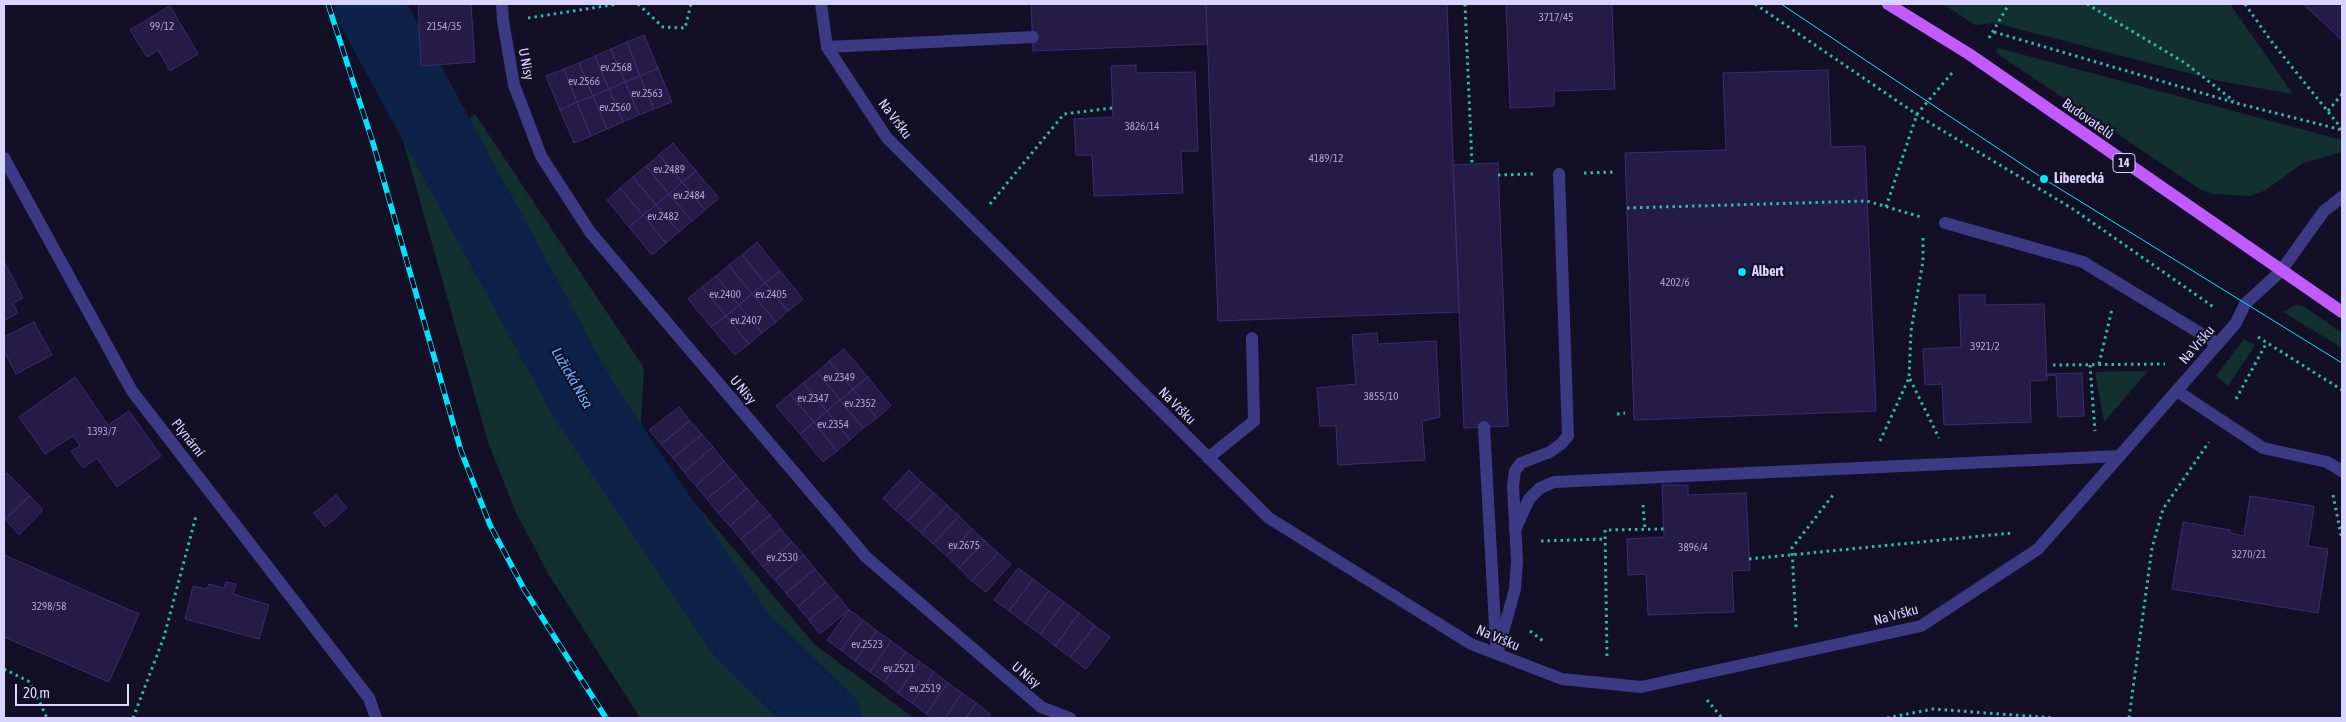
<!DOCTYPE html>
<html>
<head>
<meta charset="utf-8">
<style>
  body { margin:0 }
  #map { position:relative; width:2346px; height:722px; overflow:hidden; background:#130f26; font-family:"Asap Condensed",sans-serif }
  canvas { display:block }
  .frame { position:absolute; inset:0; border:5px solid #d9d4ff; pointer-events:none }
  .scale { position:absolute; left:15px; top:684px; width:114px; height:22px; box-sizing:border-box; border:2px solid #d9d4ff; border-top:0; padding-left:6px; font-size:15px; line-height:18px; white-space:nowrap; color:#d9d4ff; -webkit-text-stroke:4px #130f26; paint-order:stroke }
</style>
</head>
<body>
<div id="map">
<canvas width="2346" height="722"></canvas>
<div class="frame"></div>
<div class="scale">20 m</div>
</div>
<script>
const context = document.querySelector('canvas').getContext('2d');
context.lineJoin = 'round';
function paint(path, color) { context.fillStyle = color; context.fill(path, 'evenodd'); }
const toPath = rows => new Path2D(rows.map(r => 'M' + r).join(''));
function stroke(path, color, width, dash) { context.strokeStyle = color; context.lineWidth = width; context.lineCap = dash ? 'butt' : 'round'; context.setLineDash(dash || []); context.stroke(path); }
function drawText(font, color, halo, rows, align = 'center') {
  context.font = font + ' "Asap Condensed",sans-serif'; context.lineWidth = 4; context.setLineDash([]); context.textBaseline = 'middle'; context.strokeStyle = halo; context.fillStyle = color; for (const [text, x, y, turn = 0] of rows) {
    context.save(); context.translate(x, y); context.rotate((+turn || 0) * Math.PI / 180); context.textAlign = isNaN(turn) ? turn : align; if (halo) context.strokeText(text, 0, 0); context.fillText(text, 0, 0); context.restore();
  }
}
const green = toPath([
  [358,4,390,4,454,129,475,114,644,368,640,438,815,645,914,718,640,718,549,575,516,513,488,442,401,134],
  [1943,4,2230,4,2293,94,2219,81,1995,23,1975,25],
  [1998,48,2342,140,2342,152,2303,163,2266,190,2250,196,2213,194,2200,189,1995,52],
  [2295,305,2303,306,2342,333,2342,348,2283,312],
  [2244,339,2255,345,2228,386,2216,376],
  [2148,371,2105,421,2104,421,2095,372]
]);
const river = toPath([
  [368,4,584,401,743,637,827,718]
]);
const building = toPath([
  [418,4,471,4,475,62,421,66,418,4],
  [1031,4,1206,4,1207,44,1033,51,1031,4],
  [1206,4,1447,4,1459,312,1218,321,1206,4],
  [1506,4,1612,4,1615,89,1554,91,1554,106,1510,108,1506,4],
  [2303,4,2342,4,2342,40,2303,4],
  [170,6,198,54,170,71,158,50,147,57,130,30,170,6],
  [644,35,658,68,640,76,627,42,644,35],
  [627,42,640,76,625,82,611,49,627,42],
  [611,49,625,82,609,89,595,56,611,49],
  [595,56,609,89,593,96,579,63,595,56],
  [579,63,593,96,577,102,564,69,579,63],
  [1136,65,1136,73,1195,72,1198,151,1181,151,1183,193,1094,196,1092,155,1076,155,1074,119,1113,117,1111,66,1136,65],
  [658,68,672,102,654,109,640,76,658,68],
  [564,69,577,102,560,110,546,76,564,69],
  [1828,70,1831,147,1865,146,1876,411,1634,420,1625,153,1726,150,1723,73,1828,70],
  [640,76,654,109,639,115,625,82,640,76],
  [625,82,639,115,623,122,609,89,625,82],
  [609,89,623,122,607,129,593,96,609,89],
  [593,96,607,129,591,136,577,102,593,96],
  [577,102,591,136,574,143,560,110,577,102],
  [673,143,696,171,682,182,659,155,673,143],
  [659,155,682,182,669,194,646,166,659,155],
  [1498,163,1508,426,1464,428,1453,165,1498,163],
  [646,166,669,194,656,205,633,177,646,166],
  [696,171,719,198,705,210,682,182,696,171],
  [633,177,656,205,643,215,620,188,633,177],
  [682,182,705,210,692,221,669,194,682,182],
  [620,188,643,215,629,227,607,200,620,188],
  [669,194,692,221,679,232,656,205,669,194],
  [656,205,679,232,666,243,643,215,656,205],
  [643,215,666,243,652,255,629,227,643,215],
  [757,242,780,271,765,283,742,255,757,242],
  [742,255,765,283,752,294,729,265,742,255],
  [4,261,23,298,13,303,18,313,4,321,4,261],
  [729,265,752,294,739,305,716,276,729,265],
  [780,271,803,299,788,311,765,283,780,271],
  [716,276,739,305,726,316,702,287,716,276],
  [765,283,788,311,776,322,752,294,765,283],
  [702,287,726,316,711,327,688,299,702,287],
  [752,294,776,322,762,333,739,305,752,294],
  [1959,295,1985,295,1985,305,2044,304,2047,380,2030,381,2031,422,1944,425,1942,384,1925,385,1923,349,1961,347,1959,295],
  [739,305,762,333,749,344,726,316,739,305],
  [726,316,749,344,735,355,711,327,726,316],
  [34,322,52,355,16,374,4,351,4,337,34,322],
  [1377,333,1378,344,1436,341,1440,417,1422,421,1425,460,1338,465,1336,426,1320,426,1317,388,1356,384,1352,335,1377,333],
  [844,349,868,377,853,389,829,361,844,349],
  [829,361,853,389,840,400,817,372,829,361],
  [817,372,840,400,827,411,803,383,817,372],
  [2082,373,2084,416,2058,417,2056,375,2046,376,2046,374,2082,373],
  [75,377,108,425,129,411,161,456,117,487,97,458,83,468,71,451,80,446,73,436,45,454,19,417,75,377],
  [868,377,891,406,877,418,853,389,868,377],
  [803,383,827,411,814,422,790,394,803,383],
  [853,389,877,418,863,428,840,400,853,389],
  [790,394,814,422,800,434,776,406,790,394],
  [840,400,863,428,850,440,827,411,840,400],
  [679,407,690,421,661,444,649,430,679,407],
  [827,411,850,440,837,451,814,422,827,411],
  [690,421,702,434,673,458,661,444,690,421],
  [814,422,837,451,823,462,800,434,814,422],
  [702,434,713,447,684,472,673,458,702,434],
  [713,447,724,461,696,486,684,472,713,447],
  [724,461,736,475,707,499,696,486,724,461],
  [909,470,921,482,895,510,883,498,909,470],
  [7,473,30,496,5,519,4,517,4,476,7,473],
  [736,475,747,488,718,513,707,499,736,475],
  [921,482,934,493,908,521,895,510,921,482],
  [1662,485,1688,485,1688,495,1746,493,1750,570,1732,571,1734,612,1648,615,1646,574,1628,575,1627,539,1664,537,1662,485],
  [747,488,758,501,730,526,718,513,747,488],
  [934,493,947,505,921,533,908,521,934,493],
  [336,495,347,508,325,527,314,513,336,495],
  [30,496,43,510,19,535,5,519,30,496],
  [2250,496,2314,506,2308,546,2328,549,2318,613,2172,589,2183,522,2230,530,2230,533,2244,536,2250,496],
  [758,501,770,515,741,539,730,526,758,501],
  [947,505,959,516,933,544,921,533,947,505],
  [770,515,781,529,752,553,741,539,770,515],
  [959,516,972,529,947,556,933,544,959,516],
  [781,529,792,542,763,567,752,553,781,529],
  [972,529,985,541,959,568,947,556,972,529],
  [985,541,998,553,972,581,959,568,985,541],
  [792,542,804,555,775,580,763,567,792,542],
  [998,553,1011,564,986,592,972,581,998,553],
  [4,555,139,614,109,682,4,637,4,555],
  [804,555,815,569,786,593,775,580,804,555],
  [1018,568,1033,579,1009,611,994,600,1018,568],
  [815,569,826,582,798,607,786,593,815,569],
  [1033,579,1049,591,1025,623,1009,611,1033,579],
  [226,582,236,584,233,594,269,605,259,639,185,619,193,586,207,589,209,584,224,588,226,582],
  [826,582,838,596,809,620,798,607,826,582],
  [1049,591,1064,602,1040,634,1025,623,1049,591],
  [838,596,849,610,820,634,809,620,838,596],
  [1064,602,1079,613,1055,646,1040,634,1064,602],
  [849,610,863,620,841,650,827,640,849,610],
  [1079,613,1095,626,1070,657,1055,646,1079,613],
  [863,620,877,631,855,661,841,650,863,620],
  [1095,626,1110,637,1086,669,1070,657,1095,626],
  [877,631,891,641,870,672,855,661,877,631],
  [891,641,906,652,884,682,870,672,891,641],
  [906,652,920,662,898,693,884,682,906,652],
  [920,662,934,672,912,703,898,693,920,662],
  [934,672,948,683,926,714,912,703,934,672],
  [948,683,962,693,945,718,932,718,926,714,948,683],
  [962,693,976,703,966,718,945,718,962,693],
  [976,703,990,714,988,718,966,718,976,703]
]);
const path = toPath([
  [638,4,663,27,685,28,691,4],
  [1465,4,1472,164],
  [1755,4,1925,120,2073,209,2215,308],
  [2087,4,2185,63,2234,101],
  [2245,4,2271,41,2342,129],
  [528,18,618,4],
  [1994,32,2236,103,2342,130],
  [1989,38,2009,4],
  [2328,111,2342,94],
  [1584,173,1616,172],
  [1498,175,1533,174],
  [990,204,1064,114,1112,108],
  [1886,207,1917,114,1952,73],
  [1627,208,1867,201,1921,217],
  [2258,337,2342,390],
  [2099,364,2112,309],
  [2053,365,2165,364],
  [2090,365,2095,431],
  [1910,379,1939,438],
  [2236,399,2267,342],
  [1617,414,1625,413],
  [1880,441,1909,378,1911,331,1923,261,1923,238],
  [2333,495,2342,540],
  [1643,505,1645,529],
  [1541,541,1606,539],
  [1749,559,2012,533],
  [1796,627,1792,548,1833,495],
  [1530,631,1543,641],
  [1607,656,1605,530,1664,529],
  [4,669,30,682,47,718],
  [1707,700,1722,718],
  [133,718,164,637,196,516],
  [1887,718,1933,709,2054,718],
  [2129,718,2152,548,2163,509,2209,442]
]);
const lane = toPath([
  [827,47,1033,37],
  [1945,223,2083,262,2218,344],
  [2177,391,2263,448,2327,462,2342,471],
  [1484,427,1496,644],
  [1208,458,1254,421,1252,338],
  [1515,530,1529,499,1540,488,1554,482,2120,456],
  [1497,654,1515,589,1517,561,1513,486,1515,471,1521,463,1550,452,1561,444,1568,436,1559,174]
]);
const street = toPath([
  [502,4,503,21,514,85,541,156,590,232,866,557,1041,707,1070,718],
  [821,4,827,47,887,138,1269,518,1471,644,1562,679,1641,687,1921,626,2038,549,2236,323,2245,304,2281,271,2324,211,2342,197],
  [4,158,132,391,369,698,376,718]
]);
const primary = toPath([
  [1888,4,1969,54,2342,312]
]);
const tram = toPath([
  [1781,4,2044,179,2342,363]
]);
const rail = toPath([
  [328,4,373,143,461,451,490,525,524,589,606,718]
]);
const markers = [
  [2044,179,5,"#00e5ff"],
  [1742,272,5,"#00e5ff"]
];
const numberNames = [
  ["3717/45",1556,18],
  ["99/12",162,27],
  ["2154/35",444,27],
  ["ev.2568",616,68],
  ["ev.2566",584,82],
  ["ev.2563",647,94],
  ["ev.2560",615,108],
  ["3826/14",1142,127],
  ["4189/12",1326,159],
  ["ev.2489",669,170],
  ["ev.2484",689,196],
  ["ev.2482",663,217],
  ["4202/6",1675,283],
  ["ev.2400",725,295],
  ["ev.2405",771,295],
  ["ev.2407",746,321],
  ["3921/2",1985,347],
  ["ev.2349",839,378],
  ["3855/10",1381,397],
  ["ev.2347",813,399],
  ["ev.2352",860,404],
  ["ev.2354",833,425],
  ["1393/7",102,432],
  ["ev.2675",964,546],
  ["3896/4",1693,548],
  ["3270/21",2249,555],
  ["ev.2530",782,558],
  ["3298/58",49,607],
  ["ev.2523",867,645],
  ["ev.2521",899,669],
  ["ev.2519",925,689]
];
const shields = [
  [2124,163,22]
];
const shieldNames = [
  ["14",2124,163]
];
const streetNames = [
  ["U Nisy",526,64,79],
  ["Na Vršku",895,119,53],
  ["Budovatelů",2088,119,35],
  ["Na Vršku",2197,345,-49],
  ["U Nisy",743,390,50],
  ["Na Vršku",1177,406,45],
  ["Plynární",188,438,52],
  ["Na Vršku",1896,615,-15],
  ["Na Vršku",1498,638,23],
  ["U Nisy",1026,675,40]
];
const poiNames = [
  ["Liberecká",2054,179],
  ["Albert",1752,272]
];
const waterNames = [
  ["Lužická Nisa",572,378,60]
];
paint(green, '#12302f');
stroke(river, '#0c2248', 69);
paint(building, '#241b47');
stroke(building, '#3b2d73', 1);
stroke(path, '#2fb8b0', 3, [2.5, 4]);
stroke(lane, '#3d3a85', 12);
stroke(street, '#3d3a85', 12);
stroke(primary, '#c25bff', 12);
stroke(tram, '#00e5ff', 1);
stroke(rail, '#00e5ff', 5.5);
stroke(rail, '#130f26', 4, [11]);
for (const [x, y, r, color] of markers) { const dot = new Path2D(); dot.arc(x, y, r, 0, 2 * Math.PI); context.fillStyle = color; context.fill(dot); stroke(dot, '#130f26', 2); }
drawText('11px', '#aca6d1', null, numberNames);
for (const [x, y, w] of shields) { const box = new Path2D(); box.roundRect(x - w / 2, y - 9.5, w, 19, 4); context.fillStyle = '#130f26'; context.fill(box); stroke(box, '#d9d4ff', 1); }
drawText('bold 12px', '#d9d4ff', null, shieldNames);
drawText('14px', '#d9d4ff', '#130f26', streetNames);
drawText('bold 14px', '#d9d4ff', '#130f26', poiNames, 'left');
drawText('italic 15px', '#62b6ff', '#130f26', waterNames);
</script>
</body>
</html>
